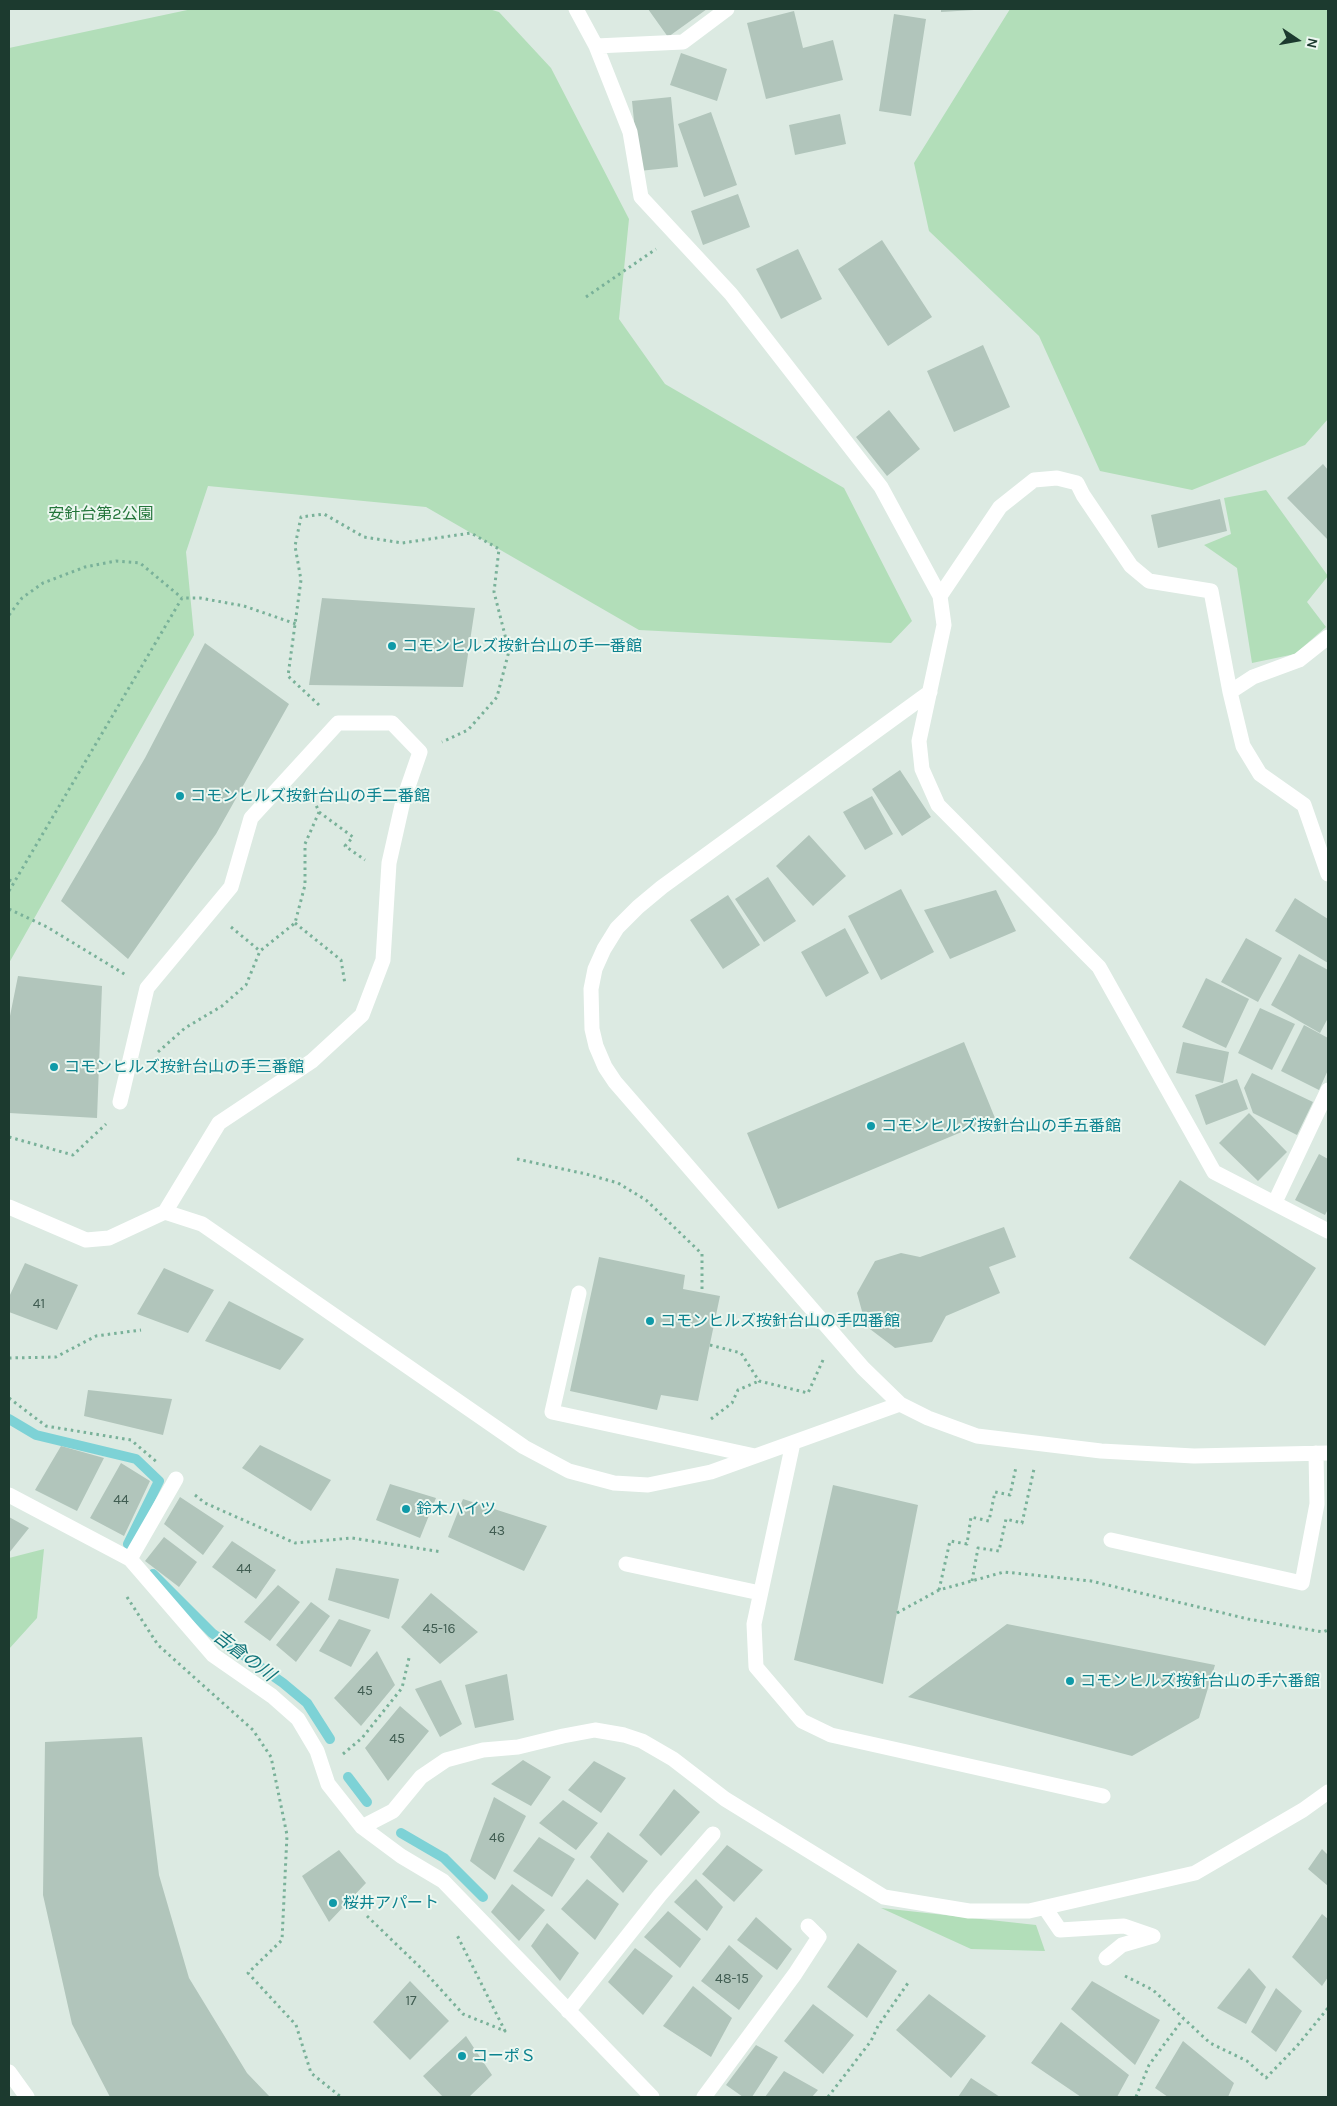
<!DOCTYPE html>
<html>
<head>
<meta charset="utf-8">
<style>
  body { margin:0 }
  #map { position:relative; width:1337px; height:2106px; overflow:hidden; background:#dceae2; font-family:Karla,sans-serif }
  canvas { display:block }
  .frame { position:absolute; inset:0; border:10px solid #1c3a2f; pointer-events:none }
  .north { position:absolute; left:1272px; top:15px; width:50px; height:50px; -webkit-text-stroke:4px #ecf7f0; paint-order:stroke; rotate:102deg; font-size:14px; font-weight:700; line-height:20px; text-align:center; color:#1c3a2f }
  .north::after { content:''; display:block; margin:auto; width:18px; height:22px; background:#1c3a2f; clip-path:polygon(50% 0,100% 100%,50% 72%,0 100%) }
</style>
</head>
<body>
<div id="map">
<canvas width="1337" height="2106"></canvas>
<div class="frame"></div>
<div class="north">N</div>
</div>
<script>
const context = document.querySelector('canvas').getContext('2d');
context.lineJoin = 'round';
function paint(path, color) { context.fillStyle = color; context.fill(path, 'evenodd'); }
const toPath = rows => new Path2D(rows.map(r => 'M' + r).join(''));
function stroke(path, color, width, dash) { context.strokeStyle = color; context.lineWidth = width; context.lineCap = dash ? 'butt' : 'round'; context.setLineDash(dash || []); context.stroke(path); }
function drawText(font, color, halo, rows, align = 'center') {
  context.font = font + ' Karla,"Noto Sans JP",sans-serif'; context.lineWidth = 4; context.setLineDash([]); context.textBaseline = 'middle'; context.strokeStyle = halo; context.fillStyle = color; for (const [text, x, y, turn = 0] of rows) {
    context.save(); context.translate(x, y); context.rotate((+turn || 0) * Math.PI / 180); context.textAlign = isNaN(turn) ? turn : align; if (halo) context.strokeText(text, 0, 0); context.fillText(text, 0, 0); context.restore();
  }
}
const green = toPath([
  [192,9,489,9,499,12,551,68,629,219,619,319,665,384,844,488,912,621,891,643,639,630,426,507,208,486,186,552,194,635,9,963,9,48],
  [1010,9,1328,9,1328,419,1305,445,1192,490,1100,471,1039,336,929,231,914,163],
  [1266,490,1328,576,1307,602,1326,627,1295,654,1252,663,1237,568,1204,545,1231,534,1224,498],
  [44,1549,37,1618,9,1649,9,1558],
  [881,1908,1036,1925,1045,1951,971,1949]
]);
const stream = toPath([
  [9,1419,36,1435,136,1459,159,1481,128,1544,130,1546],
  [153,1574,212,1633,283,1683,307,1703,330,1739],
  [348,1777,367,1802],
  [401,1833,444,1858,483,1897]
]);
const building = toPath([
  [648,9,707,9,668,37],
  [941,9,974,9,974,10,941,12],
  [794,11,803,48,833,40,843,80,766,99,747,23],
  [894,14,926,19,911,116,879,111],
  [681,53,727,69,717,101,670,85],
  [671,97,678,167,639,171,632,101],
  [711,112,737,185,704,197,678,124],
  [840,114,846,144,795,155,789,125],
  [738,194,750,227,703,245,691,211],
  [882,240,932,317,888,346,838,269],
  [798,249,822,299,781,319,756,269],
  [983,345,1010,407,954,432,927,371],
  [889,410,920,449,887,476,856,437],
  [1323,464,1328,470,1328,540,1287,498],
  [1220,499,1227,531,1158,548,1151,515],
  [322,598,475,608,463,687,309,685],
  [205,643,289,704,216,834,128,959,61,901,145,758],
  [900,770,931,817,902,836,872,789],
  [872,796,893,834,865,850,843,812],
  [809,835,846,876,813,906,776,866],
  [768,877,796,921,764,942,735,899],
  [901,889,934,952,881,980,848,916],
  [996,890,1016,931,950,959,924,910],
  [728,895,760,945,723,969,690,920],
  [1295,898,1328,919,1328,963,1275,931],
  [845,928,869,973,826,997,801,952],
  [1246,938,1282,958,1258,1002,1221,982],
  [1299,954,1328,970,1328,1018,1320,1033,1271,1005],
  [18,976,102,986,97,1118,9,1113,9,1021],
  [1206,978,1249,999,1226,1048,1182,1027],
  [1260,1008,1295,1024,1272,1070,1238,1053],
  [1304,1025,1328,1038,1328,1070,1319,1090,1281,1071],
  [964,1042,995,1118,778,1209,747,1133],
  [1183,1042,1229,1052,1223,1083,1176,1073],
  [1252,1073,1313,1102,1297,1135,1253,1113,1244,1088],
  [1237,1079,1248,1109,1206,1125,1195,1095],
  [1249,1113,1287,1152,1258,1181,1219,1143],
  [1319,1154,1328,1159,1328,1209,1325,1215,1295,1200],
  [1180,1180,1316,1268,1265,1346,1129,1258],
  [1004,1227,1016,1257,989,1267,1000,1293,946,1316,932,1342,895,1348,866,1326,857,1293,875,1261,901,1253,920,1257],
  [599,1257,685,1275,683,1289,720,1296,698,1401,661,1395,657,1410,570,1391],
  [25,1263,78,1285,57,1330,9,1312,9,1297],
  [164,1268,214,1290,188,1333,137,1314],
  [229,1301,304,1339,280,1370,205,1341],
  [88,1390,172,1399,163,1435,84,1416],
  [260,1445,331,1480,311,1511,242,1468],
  [61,1446,104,1458,77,1511,35,1490],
  [121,1463,150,1481,124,1536,90,1518],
  [390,1484,436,1498,420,1538,376,1520],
  [833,1485,918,1505,883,1684,794,1660],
  [180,1497,224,1526,203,1555,164,1524],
  [463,1499,547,1526,524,1571,448,1537],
  [9,1517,29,1528,9,1553],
  [164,1537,197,1562,179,1587,145,1561],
  [232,1541,276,1570,256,1599,212,1567],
  [336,1568,399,1579,389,1619,328,1600],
  [278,1585,300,1602,270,1641,244,1622],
  [431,1593,478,1632,440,1664,401,1627],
  [311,1602,330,1616,296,1662,276,1645],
  [339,1619,371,1630,351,1667,319,1651],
  [1007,1624,1215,1665,1199,1718,1132,1756,908,1697],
  [377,1651,395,1685,361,1726,334,1698],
  [507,1674,514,1720,475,1728,465,1685],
  [441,1680,462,1724,440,1737,415,1689],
  [400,1706,429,1731,388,1781,365,1748],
  [142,1737,159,1875,189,1978,247,2073,270,2097,110,2097,72,2024,43,1895,45,1742],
  [523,1760,551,1777,531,1806,491,1784],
  [594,1761,626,1778,601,1813,568,1790],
  [674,1789,700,1812,661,1856,639,1835],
  [494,1797,526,1816,495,1880,470,1861],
  [563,1800,598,1823,576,1850,539,1823],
  [608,1832,648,1861,623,1893,590,1857],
  [539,1837,575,1859,552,1897,513,1871],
  [727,1845,763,1870,734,1902,702,1874],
  [1322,1849,1328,1855,1328,1886,1308,1869],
  [339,1850,366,1883,329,1922,302,1876],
  [587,1879,619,1904,595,1940,561,1909],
  [696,1879,723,1907,707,1931,674,1902],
  [512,1884,545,1910,519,1941,491,1912],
  [668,1911,701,1939,680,1968,644,1937],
  [1322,1914,1328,1919,1328,1977,1322,1986,1292,1957],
  [756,1917,792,1949,777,1970,737,1940],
  [547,1923,579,1953,560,1981,531,1946],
  [858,1943,897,1971,867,2018,827,1987],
  [729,1945,763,1976,739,2010,701,1981],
  [635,1948,673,1976,643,2015,608,1982],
  [1249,1968,1266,1987,1246,2024,1217,2008],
  [410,1981,449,2021,410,2060,373,2022],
  [1092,1981,1160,2020,1135,2065,1071,2009],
  [693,1986,732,2018,711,2057,663,2026],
  [1276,1988,1302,2011,1276,2052,1251,2032],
  [929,1994,986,2036,951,2078,896,2030],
  [813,2004,854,2035,823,2074,784,2041],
  [1061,2022,1129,2075,1117,2097,1081,2097,1031,2063],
  [466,2036,492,2075,469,2097,443,2097,423,2076],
  [1183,2041,1234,2083,1228,2097,1168,2097,1155,2088],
  [756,2045,778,2057,752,2097,743,2097,726,2085],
  [784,2071,818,2090,812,2097,765,2097],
  [971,2078,1000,2097,958,2097]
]);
const path = toPath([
  [586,297,656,249],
  [9,615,22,598,43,583,85,567,116,561,140,563,182,598],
  [319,705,288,676,301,580,295,546,301,517,324,514,364,537,402,543,471,533,499,549,494,592,509,651,497,697,468,730,442,742],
  [319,812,353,837,345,846,365,860],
  [9,880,14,882],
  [9,891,182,598,200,598,244,606,296,624],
  [9,909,47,927,126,975],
  [295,923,341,960,345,984],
  [231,927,260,951],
  [158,1052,185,1028,222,1006,246,985,260,951,295,923,305,885,305,844,319,812,310,791],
  [9,1137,73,1155,106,1124],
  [517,1159,586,1174,618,1183,646,1200,702,1254,702,1293],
  [710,1345,741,1353,759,1381,808,1393,823,1360],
  [9,1358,56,1357,96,1336,141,1330],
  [9,1398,46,1426,131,1440,158,1463],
  [711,1419,732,1403,738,1390,759,1381],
  [195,1495,205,1503,295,1543,352,1538,442,1552],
  [972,1581,978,1548,999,1551,1006,1519,1022,1523,1034,1469],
  [939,1590,950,1541,967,1544,971,1517,989,1521,995,1492,1010,1495,1016,1467],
  [127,1597,158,1645,253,1730,271,1757,287,1835,282,1940,248,1973,296,2025,311,2073,341,2097],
  [897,1613,939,1590,1004,1572,1091,1581,1248,1619,1323,1632,1328,1630],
  [343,1754,362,1738,402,1688,409,1658],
  [367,1916,424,1971,463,2014,505,2031,456,1933],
  [1125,1976,1153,1990,1210,2043,1247,2061,1266,2078,1297,2046,1328,2008],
  [828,2097,871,2041,878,2026,908,1983],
  [1136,2097,1149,2065,1183,2019]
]);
const minor = toPath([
  [576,9,596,46,630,132,641,197,731,294,881,487,940,596,944,625,919,741,922,769,938,805,1099,967,1214,1172,1328,1231],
  [596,46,683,42,727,9],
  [940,596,1000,507,1034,480,1057,478,1077,483,1083,495,1131,566,1149,581,1211,591,1230,692,1243,746,1260,774,1304,805,1328,874],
  [930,692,662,887,638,907,617,928,604,949,595,969,591,989,592,1029,596,1046,605,1067,615,1082,863,1368,900,1404,928,1418,977,1436,1101,1451,1194,1456,1328,1453],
  [1230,692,1253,677,1299,660,1328,637],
  [120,1102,147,988,231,887,251,818,338,723,392,723,420,752,403,801,389,863,383,960,362,1015,312,1061,219,1123,165,1212],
  [1275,1202,1328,1090],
  [9,1207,86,1240,109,1238,165,1212,202,1224,524,1447,569,1471,614,1483,648,1485,711,1472,900,1404],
  [579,1293,552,1412,755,1456],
  [793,1443,754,1624,756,1667,802,1721,831,1735,1103,1796],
  [9,1495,130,1559,213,1655,272,1696,298,1719,317,1751,328,1784,362,1827,401,1856,443,1881,652,2097],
  [1111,1540,1302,1583,1317,1504,1316,1453],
  [130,1559,176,1479],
  [626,1564,760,1593],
  [362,1827,393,1811,421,1777,446,1760,483,1750,518,1747,563,1736,595,1730,624,1735,642,1741,673,1759,725,1799,884,1897,969,1911,1029,1911,1195,1873,1303,1810,1328,1792],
  [1045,1908,1060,1930,1124,1926,1153,1936,1122,1945,1106,1958],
  [568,2011,660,1895,713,1834],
  [9,2072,27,2097],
  [704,2097,795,1974,819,1937,808,1926]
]);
const markers = [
  [392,646,5,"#0f9aa8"],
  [180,796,5,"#0f9aa8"],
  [54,1067,5,"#0f9aa8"],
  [871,1126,5,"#0f9aa8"],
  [650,1321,5,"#0f9aa8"],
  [406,1509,5,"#0f9aa8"],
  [1070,1681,5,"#0f9aa8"],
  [333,1903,5,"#0f9aa8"],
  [462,2056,5,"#0f9aa8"]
];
const numberNames = [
  ["41",39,1304],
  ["44",121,1500],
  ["43",497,1531],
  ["44",244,1569],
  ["45-16",439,1629],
  ["45",365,1691],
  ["45",397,1739],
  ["46",497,1838],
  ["48-15",732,1979],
  ["17",411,2001]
];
const parkNames = [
  ["安針台第2公園",101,514]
];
const cultureNames = [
  ["コモンヒルズ按針台山の手一番館",402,646],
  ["コモンヒルズ按針台山の手二番館",190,796],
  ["コモンヒルズ按針台山の手三番館",64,1067],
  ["コモンヒルズ按針台山の手五番館",881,1126],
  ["コモンヒルズ按針台山の手四番館",660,1321],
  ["鈴木ハイツ",416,1509],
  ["コモンヒルズ按針台山の手六番館",1080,1681],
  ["桜井アパート",343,1903],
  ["コーポＳ",472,2056]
];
const waterNames = [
  ["吉倉の川",244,1656,37]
];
paint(green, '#b2deb9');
stroke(stream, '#7dd2d6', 10);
paint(building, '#b1c5bb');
stroke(path, '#79b199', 3, [2.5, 4]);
stroke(minor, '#fff', 15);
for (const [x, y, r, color] of markers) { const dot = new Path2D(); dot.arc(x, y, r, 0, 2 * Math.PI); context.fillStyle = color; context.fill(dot); stroke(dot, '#ecf7f0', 2); }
drawText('14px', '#415d52', null, numberNames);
drawText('16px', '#23753a', '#ecf7f0', parkNames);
drawText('16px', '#0d838f', '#ecf7f0', cultureNames, 'left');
drawText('italic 18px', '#12757b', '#ecf7f0', waterNames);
</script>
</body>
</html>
